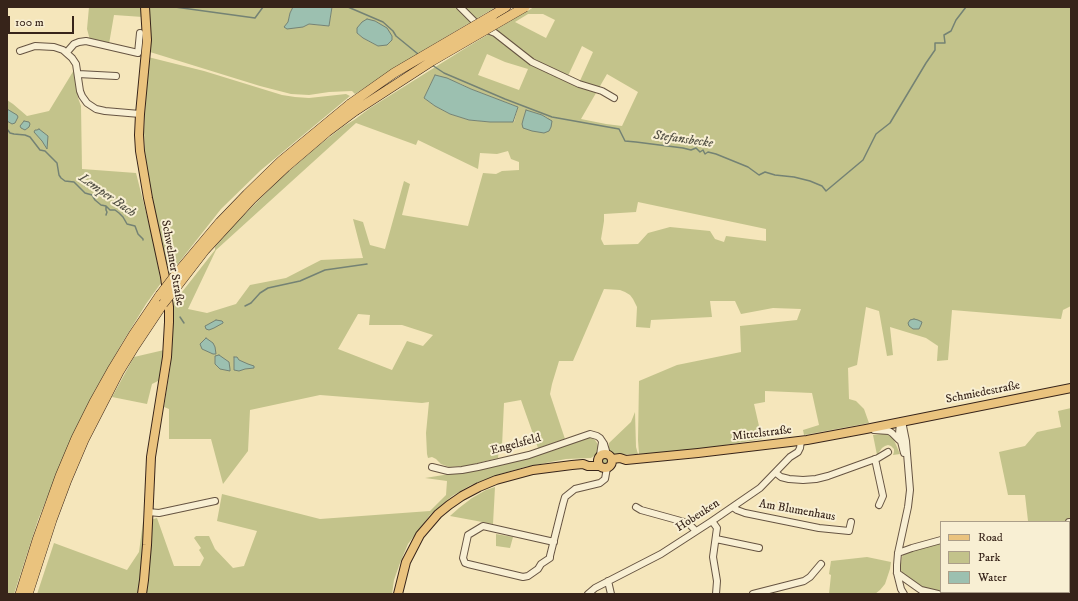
<!DOCTYPE html>
<html>
<head>
<meta charset="utf-8">
<style>
  body { margin:0 }
  #map { position:relative; width:1078px; height:601px; overflow:hidden; background:#f5e6bb; font-family:"IM FELL DW Pica",serif }
  canvas { display:block }
  .frame { position:absolute; inset:0; border:8px solid #37241a; pointer-events:none }
  .legend { position:absolute; left:940px; top:521px; width:130px; height:72px; box-sizing:border-box; background:#f8efd3; border:1px solid #ab9e89; margin:0; padding:5px 7px; list-style:none; font-size:12px; color:#37241a }
  .legend li { display:flex; align-items:center; gap:8px; height:20px }
  .legend b { width:20px; border:1px solid #ab9e89 }
  .scale { position:absolute; left:8px; top:16px; width:66px; height:18px; box-sizing:border-box; border:2px solid #37241a; border-top:0; padding-left:5px; font-size:12px; line-height:14px; white-space:nowrap; color:#37241a; -webkit-text-stroke:3px #f8efd3; paint-order:stroke }
</style>
</head>
<body>
<div id="map">
<canvas width="1078" height="601"></canvas>
<div class="frame"></div>
<ul class="legend">
<li><b style="height:5px;background:#eac37e"></b>Road</li>
<li><b style="height:11px;background:#c3c38b"></b>Park</li>
<li><b style="height:11px;background:#9cc0b0"></b>Water</li>
</ul>
<div class="scale">100 m</div>
</div>
<script>
const context = document.querySelector('canvas').getContext('2d');
context.lineJoin = 'round';
function paint(path, color) { context.fillStyle = color; context.fill(path, 'evenodd'); }
const toPath = rows => new Path2D(rows.map(r => 'M' + r).join(''));
function stroke(path, color, width, dash) { context.strokeStyle = color; context.lineWidth = width; context.lineCap = dash ? 'butt' : 'round'; context.setLineDash(dash || []); context.stroke(path); }
function drawText(font, color, halo, rows, align = 'center') {
  context.font = font + ' "IM FELL DW Pica",serif'; context.lineWidth = 4; context.setLineDash([]); context.textBaseline = 'middle'; context.strokeStyle = halo; context.fillStyle = color; for (const [text, x, y, turn = 0] of rows) {
    context.save(); context.translate(x, y); context.rotate((+turn || 0) * Math.PI / 180); context.textAlign = isNaN(turn) ? turn : align; if (halo) context.strokeText(text, 0, 0); context.fillText(text, 0, 0); context.restore();
  }
}
const green = toPath([
  [89,7,141,7,143,17,114,15,109,44,90,40,87,29],
  [149,7,293,7,290,13,288,22,297,27,303,27,309,24,329,26,332,7,496,7,417,54,355,94,352,91,329,92,309,95,291,94,260,86,150,52,150,24],
  [375,21,380,25,378,46,363,38,357,33],
  [534,7,1071,7,1071,306,1063,310,1061,319,952,310,948,360,937,361,938,346,926,338,890,327,893,355,887,356,879,311,866,307,857,365,848,368,849,399,856,401,864,409,869,423,804,435,803,430,819,425,812,393,765,391,765,402,754,404,762,439,689,451,639,454,638,440,639,381,677,365,741,352,740,326,797,320,801,309,773,308,741,314,735,301,710,301,712,317,651,320,650,328,636,327,637,307,633,299,630,295,625,292,620,290,604,289,573,361,559,361,552,384,550,394,565,439,538,448,521,400,504,403,502,446,499,448,498,458,466,466,449,467,441,464,436,459,432,457,428,458,427,454,426,433,429,402,422,403,320,395,250,410,248,451,223,484,211,439,169,439,169,409,164,407,171,363,171,306,215,250,215,247,235,224,280,179,318,146,344,126,354,120,370,108,464,49],
  [528,14,543,14,555,20,546,38,515,22],
  [582,46,593,52,579,83,567,78],
  [487,54,505,62,528,69,519,90,478,75],
  [607,74,638,92,622,126,606,124,581,119],
  [435,75,461,84,471,89,518,107,514,122,490,122,469,120,450,114,435,106,424,98],
  [526,110,542,115,548,118,522,124],
  [356,123,416,145,418,140,476,168,478,169,480,153,497,154,508,151,511,159,519,162,519,170,502,171,496,174,483,173,468,226,402,215,410,184,404,181,385,249,370,245,363,222,353,219,363,258,321,260,286,278,250,285,236,304,207,313,188,309,216,250],
  [638,202,766,229,766,241,726,236,724,242,715,239,710,231,670,227,648,233,638,244,604,245,601,239,604,221,604,214,636,212],
  [358,314,370,315,369,325,402,325,433,335,423,346,407,341,392,370,338,349],
  [148,57,204,71,282,95,295,97,309,98,346,94,350,96,261,170,221,209,169,275,146,171,144,132],
  [74,70,78,98,81,106,82,169,136,173,153,240,161,283,146,304,122,343,94,392,78,424,69,443,38,520,14,594,7,594,7,100,13,104,27,116,49,111],
  [164,350,160,380,152,384,147,404,112,397,134,357],
  [1071,408,1071,521,1028,521,1025,495,1008,495,999,452,1025,446,1037,432,1061,427,1058,411],
  [635,412,636,447,638,454,614,455,609,450,609,443,631,422],
  [882,434,886,434,893,438,900,454,893,455,894,452,894,449,891,446,888,445,885,446,882,448,877,455,873,435],
  [589,437,592,438,595,440,597,443,598,447,597,454,591,458,566,459,525,467,500,474,471,485,452,496,430,515,408,544,400,563,394,580,392,594,37,594,54,543,127,570,139,552,143,522,157,518,174,566,200,566,204,558,199,550,201,548,194,538,196,536,209,536,215,549,233,568,244,566,257,531,217,521,222,494,320,519,430,511,446,495,447,481,425,478,462,472],
  '600.5 461a4.5 4.5 0 1 1 9 0a4.5 4.5 0 1 1-9 0Z',
  [495,487,493,524,450,516,459,508,472,498,486,490],
  [1069,523,1071,523,1071,594,943,594,926,590,905,576,900,569,902,557,903,555,912,549,941,542,941,592,1069,592],
  [496,534,513,537,510,548,496,546],
  [867,557,891,562,890,569,885,584,880,590,875,594,829,594,831,575,829,574,831,561]
]);
const water = toPath([
  [293,7,332,7,329,26,309,24,303,27,287,29,284,27,288,22,290,13,293,7],
  [367,19,375,21,387,28,392,36,392,40,387,45,378,46,363,38,357,33,357,28,362,22,367,19],
  [435,75,447,78,471,89,518,107,513,122,490,122,469,120,450,114,435,106,424,98,435,75],
  [7,109,17,115,18,117,15,123,12,124,7,121,7,109],
  [526,110,542,115,552,121,551,127,549,131,544,133,532,131,523,128,522,124,523,120,526,110],
  [24,121,29,122,30,124,29,127,25,130,21,128,20,126,24,121],
  [39,129,48,136,47,149,42,141,34,132,35,130,37,130,39,129],
  [914,319,918,320,922,322,921,325,919,329,913,329,909,326,908,323,910,320,914,319],
  [216,320,222,321,223,322,223,323,214,328,209,330,206,329,205,326,207,325,216,320],
  [206,338,213,343,215,347,216,354,213,354,202,349,200,344,206,338],
  [219,355,229,362,230,369,230,371,220,369,215,364,215,356,219,355],
  [234,357,237,357,239,360,248,364,254,366,254,368,245,369,239,371,234,370,234,357]
]);
const stream = toPath([
  [175,7,255,18,263,7],
  [348,7,383,22,393,31,396,36,418,54],
  [432,65,444,73,505,99,552,117,619,129,625,141,636,142,683,148,691,150,696,148,700,152,703,150,705,154,708,152,716,154,748,167,759,175,765,172,775,175,794,177,810,181,822,186,826,191,863,160,876,134,890,123,926,63,935,50,935,43,945,43,944,35,951,31,956,20,966,7],
  [7,129,10,133,14,134,25,135,30,137,40,150,45,151,57,163,59,175,61,178,65,181,74,182,85,193,92,195,95,200,101,205,106,206,110,210,115,210,119,213,123,217,127,224,135,226,138,234,143,239,143,240],
  [106,215,107,212,106,210,106,206],
  [245,306,251,303,260,293,268,288,300,281,325,270,367,264],
  [180,317,184,323]
]);
const minor = toPath([
  [460,7,475,22,485,29,495,33,532,62,579,84,602,91,614,98],
  [20,51,35,46,54,47,63,50,72,58,76,64,80,91,82,96,87,103,96,109,105,111,140,114],
  [67,52,74,44,79,42,86,41,138,53,140,33],
  [78,74,116,76],
  [902,421,906,441,910,490,908,507,898,553,897,565,897,573,901,589,904,594],
  [900,422,899,434,904,453],
  [874,430,889,431,892,433,899,440],
  [600,455,602,442],
  [875,459,883,496,879,505],
  [432,467,448,471,462,470,478,467,529,455,590,434,597,436,600,438,604,444,607,454],
  [776,473,781,477,789,479,803,480,816,479,828,476,878,458,888,452],
  [636,507,641,510,688,523,696,531],
  [733,507,737,510,745,513,819,528,849,531,851,522],
  [148,512,159,513,215,501],
  [712,521,717,528,713,557,717,581,716,594],
  [1069,522,1071,522],
  [716,539,759,548],
  [554,542,483,526,468,535,463,558,465,563,468,564,523,577,528,576,538,569,541,564,550,558,550,556,563,504,565,497,575,489,600,483,605,479,607,468],
  [898,553,912,548,941,540],
  [897,573,921,590,938,594],
  [608,581,611,594],
  [588,594,595,588,661,554,712,521,760,488,790,457,798,452,800,448,801,441],
  [753,594,804,581,810,577,821,564]
]);
const major = toPath([
  '598 461a7 7 0 1 1 14 0a7 7 0 1 1-14 0Z',
  [612,459,620,458,626,460,698,453,807,440,866,429,1071,388],
  [142,594,144,580,147,545,151,457,167,357,169,322,169,307,165,277,148,198,140,151,139,135,140,114,147,40,145,7],
  [398,594,406,562,420,535,438,514,449,505,462,496,479,487,496,480,533,470,572,465,583,464,588,466,599,466]
]);
const highway = toPath([
  [493,15,506,7],
  [173,278,220,222,247,194,281,161,350,104],
  [175,289,205,250,252,199,286,167,327,132,355,111],
  [20,594,37,540,60,476,76,438,94,402,113,368,133,335,160,295],
  [28,594,52,520,67,480,84,440,119,372,135,346,163,304]
]);
const highwayBridge = toPath([
  [350,104,394,73,493,15],
  [355,111,432,61,525,7],
  [160,295,173,278],
  [163,304,175,289]
]);
const streetNames = [
  ["Schwelmer Straße",172,263,80],
  ["Schmiedestraße",983,393,-11],
  ["Mittelstraße",762,434,-7],
  ["Engelsfeld",516,445,-15],
  ["Am Blumenhaus",797,511,10],
  ["Hobeuken",698,516,-33]
];
const waterNames = [
  ["Stefansbecke",683,140,8],
  ["Lemper Bach",107,196,35]
];
paint(green, '#c3c38b');
paint(water, '#9cc0b0');
stroke(water, '#748274', 1);
stroke(stream, '#748274', 1.5);
stroke(minor, '#665442', 8);
stroke(major, '#37241a', 10);
stroke(highway, '#37241a', 10);
stroke(minor, '#f8efd3', 6);
stroke(major, '#eac37e', 8);
stroke(highway, '#eac37e', 9);
stroke(highwayBridge, '#37241a', 10, []);
stroke(highwayBridge, '#eac37e', 9);
drawText('12px', '#37241a', '#f8efd3', streetNames);
drawText('italic 13px', '#555347', '#f8efd3', waterNames);
</script>
</body>
</html>
